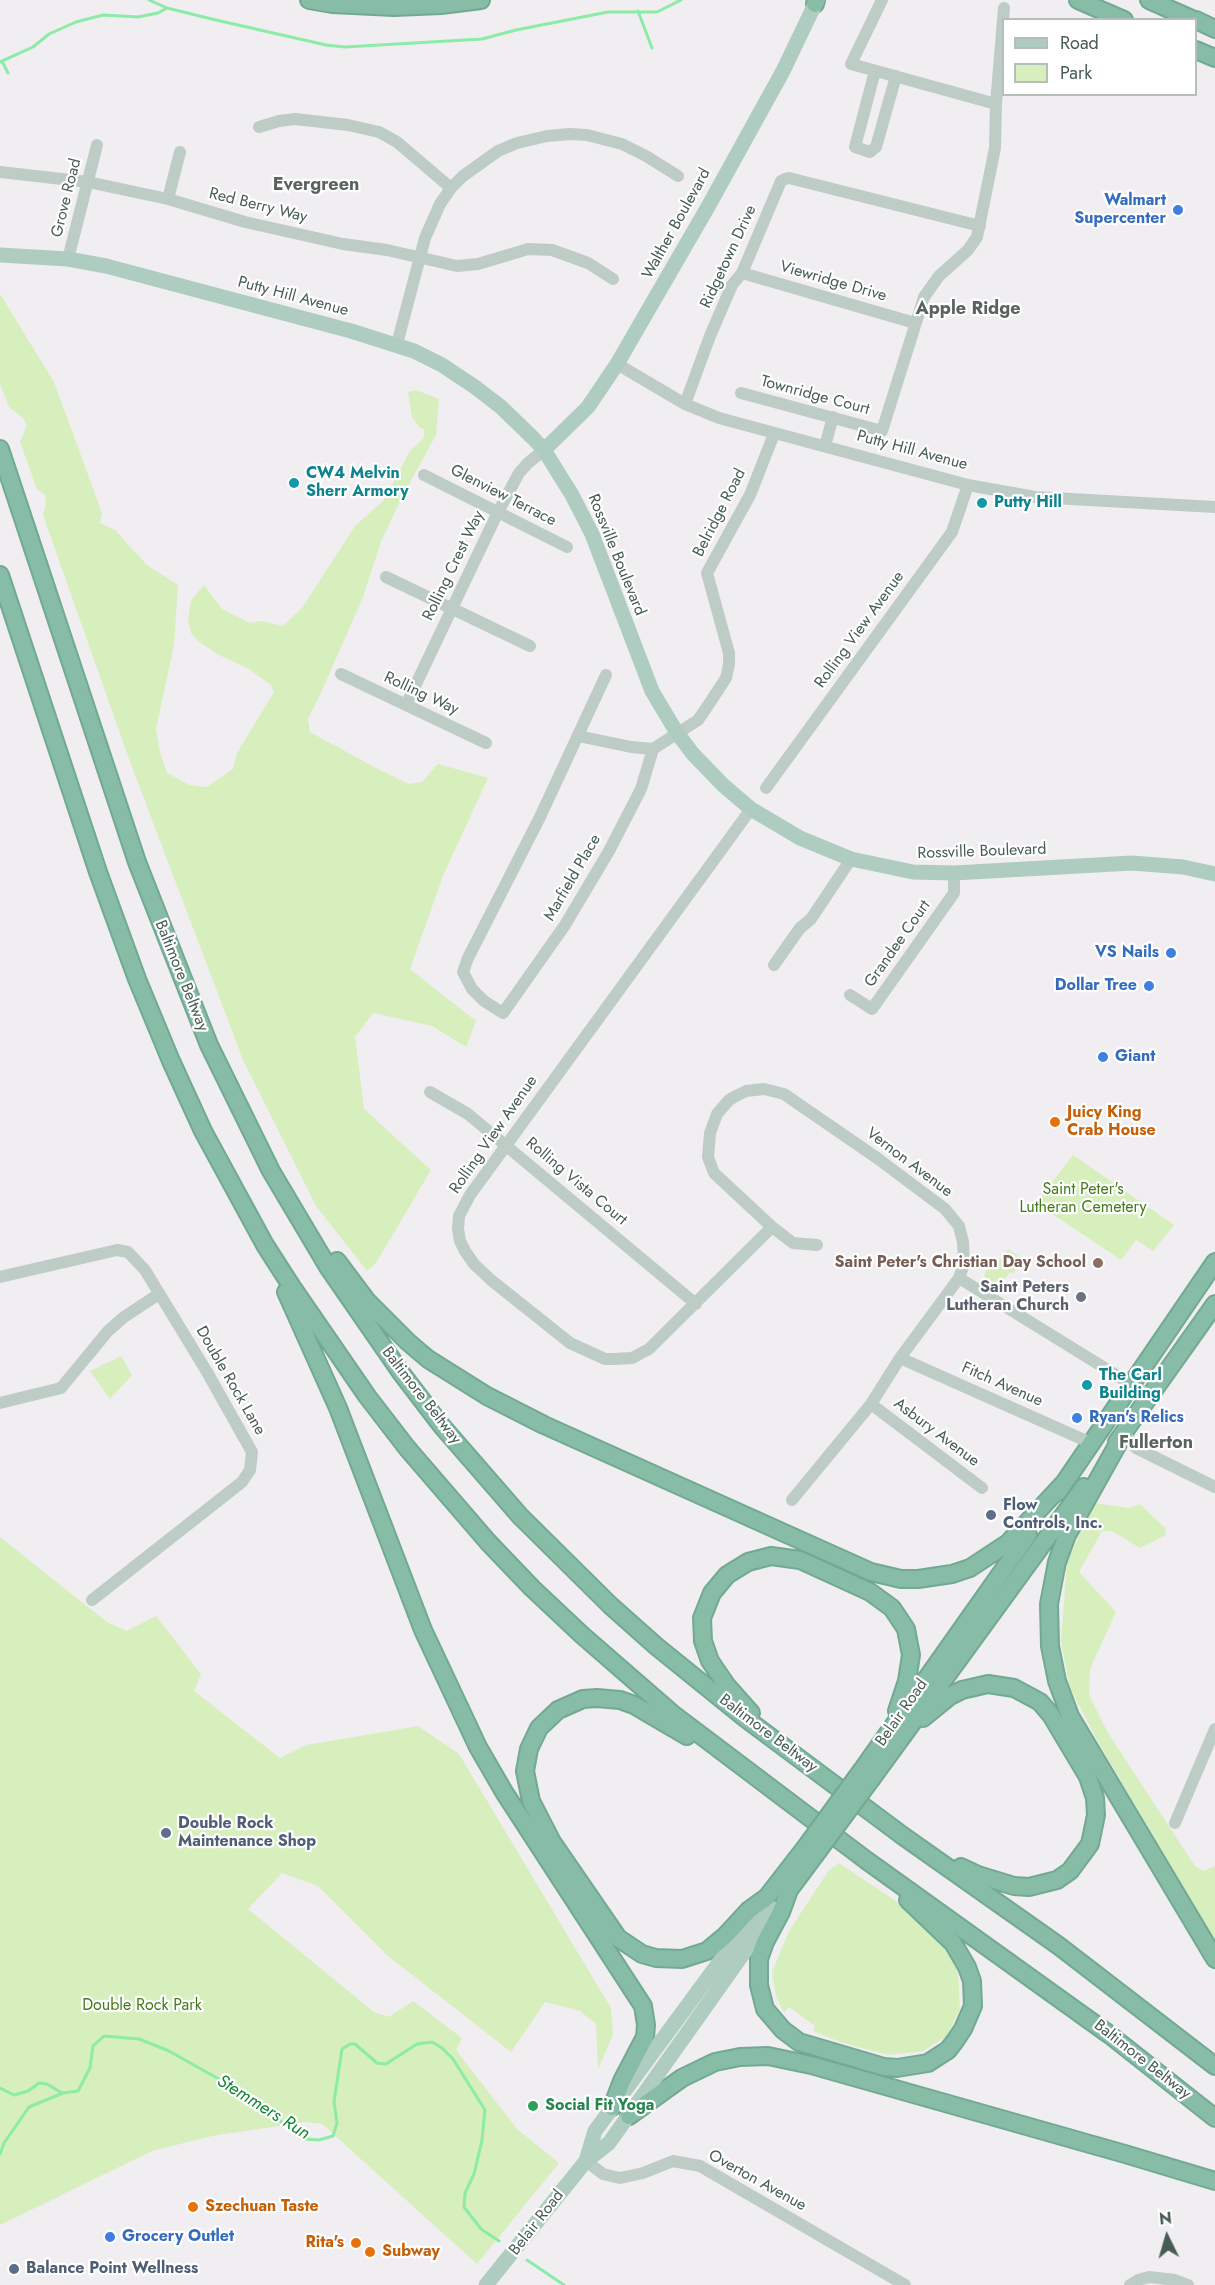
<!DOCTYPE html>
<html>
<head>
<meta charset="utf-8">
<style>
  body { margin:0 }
  #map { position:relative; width:1215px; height:2285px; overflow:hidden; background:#f1eef1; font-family:Jost,sans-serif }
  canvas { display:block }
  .legend { position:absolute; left:1002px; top:18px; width:195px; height:78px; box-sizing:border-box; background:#fff; border:2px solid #b5beba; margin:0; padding:8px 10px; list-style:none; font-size:18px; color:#475c52 }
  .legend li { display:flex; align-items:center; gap:12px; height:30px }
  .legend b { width:30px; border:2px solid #b5beba }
  .north { position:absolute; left:1137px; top:2207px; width:60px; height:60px; -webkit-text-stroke:4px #fff; paint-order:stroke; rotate:355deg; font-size:16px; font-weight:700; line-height:24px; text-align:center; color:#475c52 }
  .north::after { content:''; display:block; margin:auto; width:21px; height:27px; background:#475c52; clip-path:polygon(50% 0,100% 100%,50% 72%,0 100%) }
</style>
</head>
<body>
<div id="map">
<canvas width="1215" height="2285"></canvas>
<ul class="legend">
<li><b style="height:8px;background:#aecdc0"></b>Road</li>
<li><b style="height:16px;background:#d7eebd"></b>Park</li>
</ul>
<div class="north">N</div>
</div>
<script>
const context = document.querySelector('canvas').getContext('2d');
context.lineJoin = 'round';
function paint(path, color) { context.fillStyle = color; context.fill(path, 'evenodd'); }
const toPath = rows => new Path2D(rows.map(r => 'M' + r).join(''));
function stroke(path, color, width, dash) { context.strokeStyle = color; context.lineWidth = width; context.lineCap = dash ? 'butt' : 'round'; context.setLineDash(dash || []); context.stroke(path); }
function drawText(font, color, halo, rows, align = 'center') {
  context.font = font + ' Jost,sans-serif'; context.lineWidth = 4.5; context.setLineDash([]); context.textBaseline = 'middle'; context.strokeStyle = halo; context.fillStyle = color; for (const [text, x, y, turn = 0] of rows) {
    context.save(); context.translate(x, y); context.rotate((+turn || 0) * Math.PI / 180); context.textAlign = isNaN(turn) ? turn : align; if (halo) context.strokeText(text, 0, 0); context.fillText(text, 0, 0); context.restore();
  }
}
const green = toPath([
  [0,294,54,382,102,513,100,523,115,530,147,565,178,585,174,645,156,729,160,752,167,773,190,785,207,787,233,769,237,753,274,692,271,685,249,669,217,654,198,641,191,633,188,620,191,600,204,585,222,609,250,623,262,621,283,626,302,608,355,526,384,500,410,451,424,438,424,429,419,427,412,417,408,392,416,390,439,399,436,435,401,499,381,542,363,597,320,695,308,719,310,732,374,767,409,784,422,782,438,764,488,778,443,876,410,969,476,1021,466,1047,432,1026,373,1013,355,1037,364,1109,431,1170,376,1263,367,1271,316,1206,243,1060,129,759,43,515,46,504,45,495,37,489,20,442,27,425,23,418,9,407,0,384],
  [1073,1155,1174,1225,1153,1251,1136,1240,1121,1260,1036,1203],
  [1008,1249,1023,1259,1013,1274,1010,1272,998,1287,984,1278,985,1273,987,1268,996,1265],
  [121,1356,132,1375,110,1399,90,1371],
  [1094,1503,1129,1508,1140,1504,1165,1528,1166,1535,1140,1548,1112,1531,1102,1531,1079,1572,1116,1612,1090,1669,1089,1695,1108,1733,1195,1866,1204,1871,1215,1866,1215,1940,1098,1742,1070,1688,1061,1642,1067,1562],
  [0,1537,107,1622,127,1631,156,1616,201,1674,194,1691,280,1758,307,1745,418,1726,459,1754,611,2008,613,2035,598,2069,596,2024,580,2011,545,2002,511,2052,388,1956,318,1886,282,1873,248,1909,374,2012,389,2017,413,2001,462,2038,456,2050,517,2129,559,2163,477,2264,322,2124,305,2122,212,2136,152,2151,0,2225],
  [839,1863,905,1907,944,1948,958,1972,960,2009,947,2036,923,2051,889,2055,843,2043,813,2031,815,2026,789,2007,784,2013,776,1996,772,1972,789,1931,829,1870]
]);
const stream = toPath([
  [149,0,167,8,216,20,326,45,345,47,482,39,516,30,608,12,657,12,681,0],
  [638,11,652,48],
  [2,61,8,73],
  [0,62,33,47,49,34,76,22,103,15,138,17,158,13,167,8],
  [0,2088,14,2095,28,2091,39,2083,47,2084,62,2093],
  [0,2154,4,2143,29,2107,63,2093,78,2091,90,2068,93,2046,104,2036,139,2039,169,2051,224,2082,306,2139,319,2140,333,2136,337,2123,334,2102,342,2049,350,2044,355,2044,377,2063,386,2064,417,2044,432,2042,442,2048,453,2059,485,2110,482,2140,474,2174,465,2193,464,2207,481,2229,499,2241],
  [527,2260,564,2285]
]);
const minor = toPath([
  [875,71,855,147,870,152,876,147,896,76],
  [996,104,1004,8],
  [259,127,279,121,295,119,348,125,379,132,397,142,451,188],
  [0,172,88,182,168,199,245,222,343,244,387,250,457,266,478,264,528,249,552,250,588,263,613,279],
  [168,199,180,152],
  [68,259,97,145],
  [742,273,915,323],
  [397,344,425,238,440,204,451,188,463,176,498,151,517,143,547,136,570,134,587,135,622,144,646,156,678,176],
  [617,364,685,404,719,418,968,485,1035,497,1215,507],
  [741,393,882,431,924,297,939,276,968,250,977,237,995,148,996,104,851,64,882,0],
  [685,404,710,336,732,285,742,273,781,181,785,179,789,178,980,226],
  [825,446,833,417],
  [424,475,567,547],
  [386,577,530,646],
  [341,674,486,743],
  [606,675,540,817,468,958,463,972,472,989,484,1001,503,1013,565,925,609,851,641,789,653,749],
  [406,705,498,512,519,473,528,463,544,450],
  [578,736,631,747,653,749,698,720,705,710,726,678,729,664,729,653,707,573,750,495,774,434],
  [766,788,952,532,968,485],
  [751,809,470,1195,459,1216,458,1229,460,1241,465,1251,474,1264,491,1280,570,1343,605,1359,614,1359,632,1358,649,1349,772,1227],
  [774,965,800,928,811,919,851,859],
  [850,995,872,1009,954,893,954,873],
  [430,1092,468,1114,696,1304],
  [0,1277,117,1250,128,1252,145,1270,207,1372,252,1452,250,1470,242,1482,92,1600],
  [959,1278,1150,1396],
  [900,1358,1091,1443],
  [0,1403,61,1388,108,1331,124,1317,159,1294],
  [871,1404,982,1488],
  [1124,1433,1136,1448,1215,1487],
  [792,1500,871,1404,900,1358,959,1278,964,1264,963,1242,959,1226,945,1209,877,1158,784,1094,764,1089,746,1091,736,1096,729,1100,717,1114,710,1133,708,1157,714,1173,772,1227,793,1243,817,1245],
  [1175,1823,1215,1729],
  [586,2161,603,2174,620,2178,643,2173,673,2161,700,2166,905,2285],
  [1130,2285,1138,2280,1149,2277,1175,2280,1188,2285]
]);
const major = toPath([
  [0,255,68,259,106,266,351,331,414,351,442,365,475,387,501,407,533,438,544,450,572,495,592,534,652,691,677,733,693,754,723,785,751,809,800,838,851,859,913,872,954,873,1132,863,1183,867,1215,874],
  [544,450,588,407,617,364,709,205,783,71,817,0],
  [586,2161,595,2131,760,1907],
  [486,2285,586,2161,609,2143,775,1909]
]);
const highway = toPath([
  [309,0,332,4,394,7,441,5,481,0],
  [1078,0,1124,20],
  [1149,0,1194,20],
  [815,4,816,0],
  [1196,20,1215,29],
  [1196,50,1215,58],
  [0,449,137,862,209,1045,271,1171,328,1267,402,1374,441,1425,520,1516,611,1606,656,1646,745,1718,903,1836,1059,1946,1215,2066],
  [0,575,98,872,137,979,171,1061,203,1131,265,1245,292,1287,367,1396,407,1448,488,1542,532,1588,582,1635,674,1715,866,1860,1110,2035,1215,2118],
  [337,1261,367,1301,408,1342,428,1359,487,1396,544,1425,871,1572,901,1579,918,1579,952,1574,970,1568,1008,1543,1063,1484],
  [286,1292,338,1408,423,1630,478,1747,504,1792,643,2006,646,2025,645,2037,622,2081,612,2107],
  [1124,1433,1067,1535,1057,1562,1049,1604,1050,1646,1057,1681,1070,1716,1215,1959],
  [1117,1442,1215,1304],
  [1058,1492,1215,1262],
  [751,1713,727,1686,710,1661,703,1641,702,1618,712,1593,727,1575,748,1562,771,1556,800,1560,870,1592,892,1608,906,1629,911,1655,907,1681,897,1711],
  [923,1718,950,1696,962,1690,988,1684,1014,1688,1040,1702,1051,1715,1088,1777,1095,1798,1096,1815,1090,1844,1070,1871,1057,1880,1029,1887,1014,1886,978,1875,961,1867],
  [687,1736,634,1705,620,1700,597,1698,583,1699,558,1710,539,1728,529,1749,525,1771,531,1801,552,1842,618,1938,642,1954,656,1958,682,1959,707,1951,725,1936,749,1910,767,1897,808,1844],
  [862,1770,1028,1535],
  [872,1778,1084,1487],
  [818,1851,789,1890,781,1912,765,1942,759,1959,759,1985,765,2009,783,2030,799,2042,884,2067,897,2068,928,2063,948,2050,955,2041,963,2029,973,2006,972,1981,967,1967,953,1943,908,1900],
  [629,2116,682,2078,715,2062,740,2057,768,2056,811,2065,1125,2154,1215,2181]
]);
const highwayBridge = toPath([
  [808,1844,862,1770],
  [818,1851,872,1778]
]);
const markers = [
  [1178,210,6,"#3f7fe0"],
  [294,483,6,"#0f9aa8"],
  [982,503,6,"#0f9aa8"],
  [1171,953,6,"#3f7fe0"],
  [1149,986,6,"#3f7fe0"],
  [1103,1057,6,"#3f7fe0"],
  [1055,1122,6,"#e8710a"],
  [1098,1263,6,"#8d6e63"],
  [1081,1297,6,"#6b7280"],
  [1087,1385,6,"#0f9aa8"],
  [1077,1418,6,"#3f7fe0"],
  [991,1515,6,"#5c6f8a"],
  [166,1833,6,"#5c6f8a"],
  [533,2106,6,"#2e9e5b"],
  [193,2207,6,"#e8710a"],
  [110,2237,6,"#3f7fe0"],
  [356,2243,6,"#e8710a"],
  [370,2252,6,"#e8710a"],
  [14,2269,6,"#5c6f8a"]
];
const streetNames = [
  ["Grove Road",67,198,-76],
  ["Red Berry Way",258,206,14],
  ["Walther Boulevard",677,224,-61],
  ["Ridgetown Drive",729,257,-65],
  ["Viewridge Drive",833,282,16],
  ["Putty Hill Avenue",293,297,15],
  ["Townridge Court",815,396,15],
  ["Putty Hill Avenue",912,451,15],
  ["Glenview Terrace",503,496,27],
  ["Belridge Road",720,513,-63],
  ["Rossville Boulevard",616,555,68],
  ["Rolling Crest Way",454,566,-64],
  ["Rolling View Avenue",860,630,-54],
  ["Rolling Way",421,694,25],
  ["Rossville Boulevard",982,852,-2],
  ["Marfield Place",573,878,-60],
  ["Grandee Court",898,944,-55],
  ["Baltimore Beltway",181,976,68],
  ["Rolling View Avenue",494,1135,-55],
  ["Vernon Avenue",909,1163,37],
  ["Rolling Vista Court",576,1182,40],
  ["Double Rock Lane",230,1381,60],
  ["Fitch Avenue",1002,1385,24],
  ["Baltimore Beltway",421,1396,52],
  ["Asbury Avenue",936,1433,37],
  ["Belair Road",902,1713,-55],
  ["Baltimore Beltway",768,1734,37],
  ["Baltimore Beltway",1142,2060,38],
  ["Overton Avenue",757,2181,29],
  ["Belair Road",537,2223,-52]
];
const shopNames = [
  ["Walmart",1166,201],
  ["Supercenter",1166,219],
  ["VS Nails",1159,953],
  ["Dollar Tree",1137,986],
  ["Giant",1115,1057,"left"],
  ["Ryan's Relics",1089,1418,"left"],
  ["Grocery Outlet",122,2237,"left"]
];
const cultureNames = [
  ["CW4 Melvin",306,474],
  ["Sherr Armory",306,492],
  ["Putty Hill",994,503],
  ["The Carl",1099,1376],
  ["Building",1099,1394]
];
const foodNames = [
  ["Juicy King",1067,1113],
  ["Crab House",1067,1131],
  ["Szechuan Taste",205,2207],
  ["Rita's",344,2243,"right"],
  ["Subway",382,2252]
];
const parkNames = [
  ["Saint Peter's",1083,1190],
  ["Lutheran Cemetery",1083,1208],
  ["Double Rock Park",142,2006]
];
const educationNames = [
  ["Saint Peter's Christian Day School",1086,1263]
];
const worshipNames = [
  ["Saint Peters",1069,1288],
  ["Lutheran Church",1069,1306]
];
const serviceNames = [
  ["Flow",1003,1506],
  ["Controls, Inc.",1003,1524],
  ["Double Rock",178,1824],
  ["Maintenance Shop",178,1842],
  ["Balance Point Wellness",26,2269]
];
const leisureNames = [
  ["Social Fit Yoga",545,2106]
];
const neighbourhoodNames = [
  ["Evergreen",316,186],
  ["Apple Ridge",968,310],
  ["Fullerton",1156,1444]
];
const waterNames = [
  ["Stemmers Run",263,2108,32]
];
paint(green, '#d7eebd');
stroke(stream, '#8beba7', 3);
stroke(highway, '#72a993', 20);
stroke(minor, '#bdcdc6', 12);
stroke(major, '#aecdc0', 15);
stroke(highway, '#87bda7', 16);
stroke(highwayBridge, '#72a993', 20, []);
stroke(highwayBridge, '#87bda7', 16);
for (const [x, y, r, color] of markers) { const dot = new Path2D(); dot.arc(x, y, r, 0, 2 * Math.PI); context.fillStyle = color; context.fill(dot); stroke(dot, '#fff', 2); }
drawText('16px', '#475c52', '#fff', streetNames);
drawText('bold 16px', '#366cbe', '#fff', shopNames, 'right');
drawText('bold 16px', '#0d838f', '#fff', cultureNames, 'left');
drawText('bold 16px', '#c56008', '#fff', foodNames, 'left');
drawText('16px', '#427c18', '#fff', parkNames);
drawText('bold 16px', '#785e54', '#fff', educationNames, 'right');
drawText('bold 16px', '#5b616d', '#fff', worshipNames, 'right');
drawText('bold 16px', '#4e5e75', '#fff', serviceNames, 'left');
drawText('bold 16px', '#27864d', '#fff', leisureNames, 'left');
drawText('bold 18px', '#5b6360', '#fff', neighbourhoodNames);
drawText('italic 18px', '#0f8933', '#fff', waterNames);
</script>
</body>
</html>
